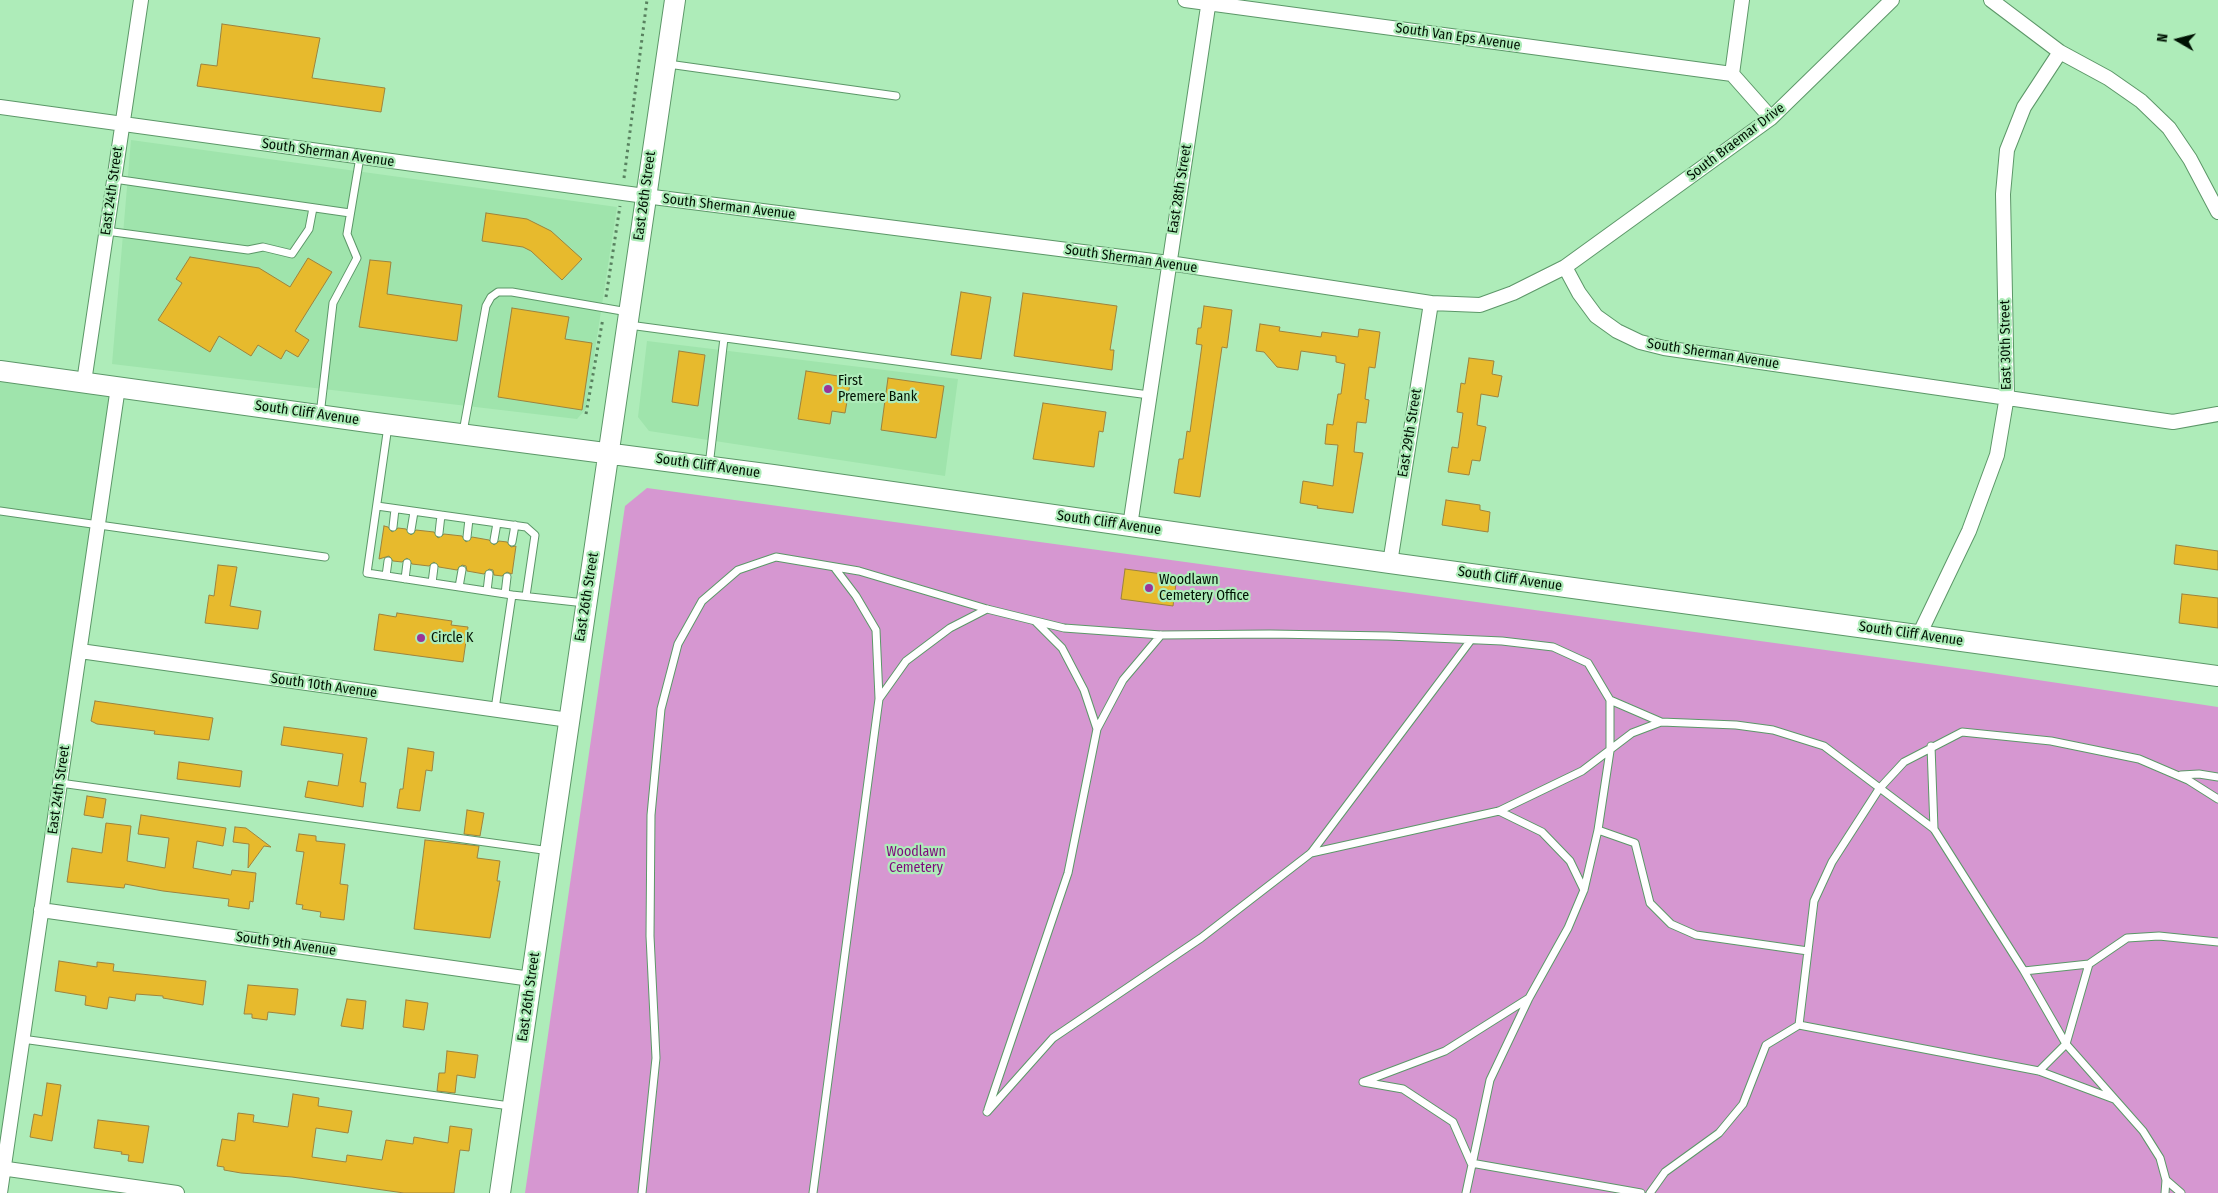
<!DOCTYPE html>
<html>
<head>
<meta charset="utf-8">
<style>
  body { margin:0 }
  #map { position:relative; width:2218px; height:1193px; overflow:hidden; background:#aeecb9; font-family:"Fira Sans Condensed",sans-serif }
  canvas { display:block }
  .north { position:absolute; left:2153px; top:15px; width:50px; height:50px; -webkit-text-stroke:4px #aeecb9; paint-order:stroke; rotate:278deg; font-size:14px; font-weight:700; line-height:20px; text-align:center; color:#001203 }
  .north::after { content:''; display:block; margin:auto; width:18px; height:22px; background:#001203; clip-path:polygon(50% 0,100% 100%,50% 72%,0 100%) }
</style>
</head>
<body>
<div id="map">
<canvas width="2218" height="1193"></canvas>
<div class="north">N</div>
</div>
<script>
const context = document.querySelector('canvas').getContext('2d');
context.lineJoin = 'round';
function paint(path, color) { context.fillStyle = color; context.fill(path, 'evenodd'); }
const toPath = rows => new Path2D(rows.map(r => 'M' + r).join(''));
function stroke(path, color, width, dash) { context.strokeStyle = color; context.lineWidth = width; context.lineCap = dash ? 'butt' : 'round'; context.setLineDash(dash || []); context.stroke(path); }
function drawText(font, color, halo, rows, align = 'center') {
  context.font = font + ' "Fira Sans Condensed",sans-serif'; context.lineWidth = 4.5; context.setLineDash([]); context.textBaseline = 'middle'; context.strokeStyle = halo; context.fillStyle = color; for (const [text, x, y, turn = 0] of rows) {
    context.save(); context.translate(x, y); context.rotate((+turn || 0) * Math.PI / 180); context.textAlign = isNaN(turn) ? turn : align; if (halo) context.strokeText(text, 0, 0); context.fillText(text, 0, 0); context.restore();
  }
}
const built = toPath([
  [131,140,617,207,586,409,577,419,112,364],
  [647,341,958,379,945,476,649,431,638,417],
  [0,371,118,387,0,1193]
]);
const green = toPath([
  [647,488,1971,670,2218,707,2218,1193,525,1193,625,506]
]);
const building = toPath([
  [222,24,320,38,312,78,385,88,381,112,197,86,201,64,217,66,222,24],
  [486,213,527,219,551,231,582,259,562,280,531,251,523,247,482,241,486,213],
  [190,257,259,268,290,287,308,258,332,272,295,331,309,340,298,357,286,350,281,359,258,345,251,356,219,336,210,352,158,320,182,283,176,279,190,257],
  [370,260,391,262,387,294,462,305,457,341,359,327,370,260],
  [961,292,991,297,981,359,951,355,961,292],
  [1023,293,1117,306,1110,350,1114,350,1112,370,1014,356,1023,293],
  [1204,306,1232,310,1227,348,1222,347,1200,497,1174,493,1179,459,1183,459,1187,431,1190,432,1202,345,1196,344,1198,328,1201,328,1204,306],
  [512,308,569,317,565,339,592,343,582,410,498,397,512,308],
  [1260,324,1280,327,1279,331,1321,337,1322,332,1358,337,1359,329,1380,332,1375,368,1369,367,1365,399,1369,400,1366,423,1357,422,1354,452,1363,453,1353,513,1317,508,1318,506,1300,503,1303,481,1333,486,1338,445,1325,444,1327,424,1333,425,1338,394,1341,394,1345,364,1336,362,1336,356,1301,351,1298,370,1277,367,1264,352,1256,351,1260,324],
  [679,351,705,355,698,406,672,402,679,351],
  [1469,358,1494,361,1492,374,1502,376,1498,397,1481,394,1477,425,1486,427,1480,461,1472,460,1469,475,1448,472,1452,447,1458,448,1463,413,1457,412,1461,383,1465,384,1469,358],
  [806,371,851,378,845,413,832,411,830,424,798,419,806,371],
  [888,378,944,386,936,438,881,430,888,378],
  [1043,403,1106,412,1103,432,1099,431,1094,467,1033,459,1043,403],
  [1446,500,1480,505,1480,510,1490,512,1488,532,1442,525,1446,500],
  [384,526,388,527,392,532,398,528,406,529,411,535,416,530,434,532,438,538,444,534,462,536,466,542,472,537,489,540,494,545,499,541,507,542,511,547,516,546,512,574,507,572,502,576,494,575,493,570,489,569,484,574,467,571,466,566,462,565,457,570,439,567,434,562,429,566,412,564,407,558,402,562,393,561,389,556,379,559,384,526],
  [2176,545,2218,551,2218,570,2174,564,2176,545],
  [218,565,237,567,230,606,261,611,258,629,205,623,209,595,214,596,218,565],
  [1125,569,1177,576,1173,606,1121,599,1125,569],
  [2182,594,2218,598,2218,628,2179,623,2182,594],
  [397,613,452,621,451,625,468,627,463,662,374,650,379,614,396,617,397,613],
  [95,701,213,718,209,740,154,734,155,731,97,724,91,721,95,701],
  [284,727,367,738,360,782,366,783,363,807,305,797,308,781,338,786,343,754,281,745,284,727],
  [408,748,434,752,432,771,426,770,420,811,397,808,400,789,403,789,408,748],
  [179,762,242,771,240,787,177,779,179,762],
  [87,796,106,799,103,818,84,815,87,796],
  [467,810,484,813,480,836,464,834,467,810],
  [141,815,226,828,223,846,197,841,193,868,231,875,232,870,256,873,253,902,250,901,249,909,228,906,229,899,163,891,125,884,124,888,67,882,72,848,102,853,106,823,131,826,127,861,165,868,169,838,138,834,141,815],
  [235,827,246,828,271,847,264,846,248,868,249,844,233,842,235,827],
  [299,834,316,836,316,841,345,844,340,884,348,885,344,920,320,917,321,912,302,909,303,905,296,904,304,852,296,851,299,834],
  [425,840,479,846,477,858,500,861,497,881,500,881,490,938,414,929,425,840],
  [59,961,97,967,97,962,114,964,113,971,206,981,203,1005,163,998,163,996,136,994,135,1001,109,997,107,1009,85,1005,86,996,55,991,59,961],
  [248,985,298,989,295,1015,268,1012,267,1020,252,1018,252,1014,244,1014,248,985],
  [347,999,366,1001,363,1029,341,1026,347,999],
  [406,1000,428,1003,424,1030,403,1027,406,1000],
  [447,1051,478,1055,475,1078,457,1075,455,1093,437,1091,439,1073,445,1073,447,1051],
  [47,1083,61,1085,52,1141,30,1137,34,1114,42,1116,47,1083],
  [293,1094,319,1098,318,1106,352,1111,348,1133,316,1128,312,1157,346,1162,347,1155,382,1160,386,1140,413,1144,414,1137,448,1143,450,1126,472,1129,469,1151,460,1150,454,1193,404,1193,292,1177,241,1173,224,1170,224,1167,217,1166,222,1139,235,1141,238,1113,254,1115,253,1122,288,1127,293,1094],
  [98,1120,149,1126,143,1163,128,1161,129,1155,121,1154,122,1152,94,1148,98,1120]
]);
const path = toPath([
  [624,178,647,0],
  [606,297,620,206],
  [586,414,603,318]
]);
const lane = toPath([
  [668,64,896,96],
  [114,179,350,213],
  [106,231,248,250,263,247,292,254,309,229,313,208],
  [629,325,1149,395],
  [320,415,333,303,357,258,347,234,360,157],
  [388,426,367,573,512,595],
  [463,432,486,306,491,297,498,292,512,292,628,312],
  [709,466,724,338],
  [377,506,526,527,535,535,526,596],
  [0,511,325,557],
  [393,527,395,509],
  [411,530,414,512],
  [439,533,441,515],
  [467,537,469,519],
  [494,540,497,523],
  [512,542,515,525],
  [834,567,856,596,876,630,879,698],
  [386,576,388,561],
  [405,579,407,563],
  [432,583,434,567],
  [459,587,462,570],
  [487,591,489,574],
  [505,594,507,577],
  [1036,622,1062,648,1084,690,1097,729],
  [495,709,512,595,585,603],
  [1931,746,1934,829],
  [2181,775,2199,774,2218,777],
  [60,783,550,851],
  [1499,811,1542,832,1570,861,1584,890],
  [1598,830,1635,843,1650,903,1671,924,1696,935,1808,951],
  [1311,853,1499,811,1582,771,1632,733,1661,722],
  [2024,971,2089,964,2127,938,2159,936,2218,942],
  [1799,1025,2039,1071,2114,1099],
  [22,1039,510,1106],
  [2039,1071,2066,1044,2089,964],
  [1363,1082,1403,1089,1453,1122,1471,1163,1641,1193],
  [1363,1082,1445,1051,1529,998],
  [988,1109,1068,873,1097,729,1123,680,1161,635],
  [987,1112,1053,1038,1201,938,1311,853,1471,640],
  [2166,1180,2181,1193],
  [642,1193,656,1058,650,936,651,815,661,709,678,644,702,601,738,570,776,557,859,571,987,609,1064,628,1161,635,1270,634,1388,636,1502,641,1553,647,1588,663,1610,700,1661,722,1736,725,1773,730,1824,746,1934,829,2024,971,2066,1044,2143,1131,2160,1158,2166,1180,2165,1193],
  [813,1193,879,699,906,661,950,628,987,609],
  [1466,1193,1490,1080,1529,998,1568,928,1584,890,1598,830,1610,751,1610,700],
  [1650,1193,1665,1172,1719,1133,1743,1104,1766,1045,1799,1025,1814,901,1832,862,1879,789,1904,762,1962,732,2051,741,2139,759,2188,780,2218,799]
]);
const street = toPath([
  [1185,0,1732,74],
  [1742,0,1732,74,1771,118],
  [1991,0,2060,52,2108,78,2141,101,2169,128,2190,159,2218,212],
  [0,107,645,196,1169,263,1431,303,1480,305,1513,293,1565,267,1771,118,1892,0],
  [1565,267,1579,293,1596,316,1617,331,1640,342,1664,348,2173,422,2218,414],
  [84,382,141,0],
  [1130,526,1209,0],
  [1390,563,1431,303],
  [1919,635,1969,531,1997,455,2007,396,2003,194,2007,150,2024,107,2060,52],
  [80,651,569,720],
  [41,910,531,979],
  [0,1168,177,1193],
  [0,1193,118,387]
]);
const secondary = toPath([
  [0,371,368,422,773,475,1390,563,2218,676],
  [500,1193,675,0]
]);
const markers = [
  [828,389,5,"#9b3397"],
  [1149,588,5,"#9b3397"],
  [421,638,5,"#9b3397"]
];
const streetNames = [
  ["South Van Eps Avenue",1458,37,8],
  ["South Braemar Drive",1736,142,-37],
  ["South Sherman Avenue",328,153,8],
  ["East 28th Street",1180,189,-81],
  ["East 24th Street",112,191,-82],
  ["East 26th Street",645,196,-82],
  ["South Sherman Avenue",729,207,7],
  ["South Sherman Avenue",1131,259,8],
  ["East 30th Street",2006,345,-91],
  ["South Sherman Avenue",1713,354,9],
  ["South Cliff Avenue",307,413,8],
  ["East 29th Street",1410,433,-81],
  ["South Cliff Avenue",708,466,8],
  ["South Cliff Avenue",1109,523,8],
  ["South Cliff Avenue",1510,579,8],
  ["East 26th Street",587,597,-81],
  ["South Cliff Avenue",1911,634,8],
  ["South 10th Avenue",324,686,8],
  ["East 24th Street",59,790,-82],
  ["South 9th Avenue",286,944,8],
  ["East 26th Street",529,997,-82]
];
const poiNames = [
  ["First",838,381],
  ["Premere Bank",838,397],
  ["Woodlawn",1159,580],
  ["Cemetery Office",1159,596],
  ["Circle K",431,638]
];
const parkNames = [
  ["Woodlawn",916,852],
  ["Cemetery",916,868]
];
paint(built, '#9fe4ac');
paint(green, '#d697d1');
paint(building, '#e7ba2d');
stroke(building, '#9d833e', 1);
stroke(lane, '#5c9768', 9);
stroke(street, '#5c9768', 16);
stroke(secondary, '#5c9768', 22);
stroke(path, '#58815f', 3, [2.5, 4]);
stroke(lane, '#fff', 7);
stroke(street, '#fff', 14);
stroke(secondary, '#fff', 20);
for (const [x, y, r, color] of markers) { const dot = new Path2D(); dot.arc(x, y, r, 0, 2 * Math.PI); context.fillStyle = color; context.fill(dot); stroke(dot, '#aeecb9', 2); }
drawText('14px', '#001203', '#aeecb9', streetNames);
drawText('14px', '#001203', '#aeecb9', poiNames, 'left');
drawText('14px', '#7e0a7b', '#aeecb9', parkNames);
</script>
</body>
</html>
